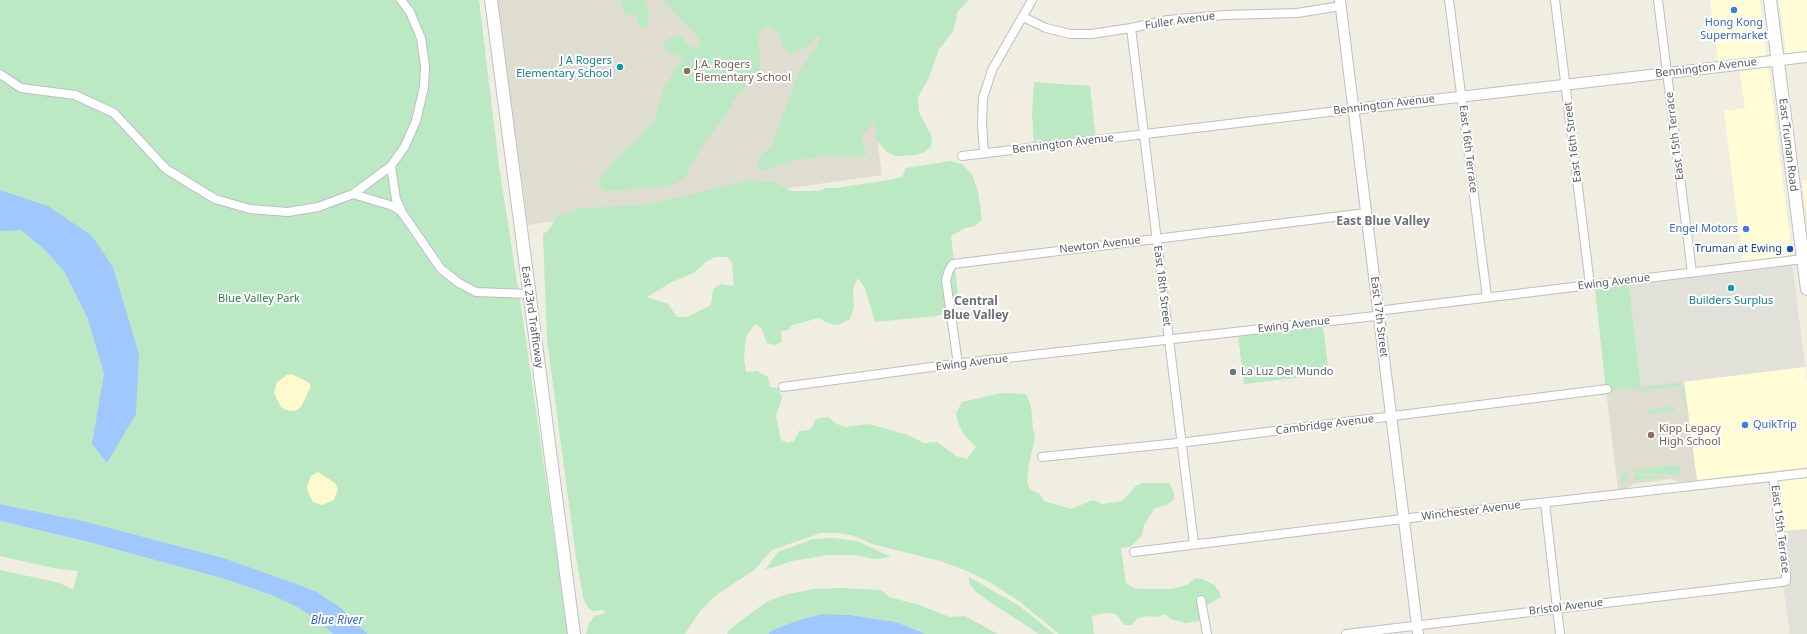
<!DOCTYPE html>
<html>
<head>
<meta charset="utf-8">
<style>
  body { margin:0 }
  canvas { display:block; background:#efeee1 }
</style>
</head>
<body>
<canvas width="1807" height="634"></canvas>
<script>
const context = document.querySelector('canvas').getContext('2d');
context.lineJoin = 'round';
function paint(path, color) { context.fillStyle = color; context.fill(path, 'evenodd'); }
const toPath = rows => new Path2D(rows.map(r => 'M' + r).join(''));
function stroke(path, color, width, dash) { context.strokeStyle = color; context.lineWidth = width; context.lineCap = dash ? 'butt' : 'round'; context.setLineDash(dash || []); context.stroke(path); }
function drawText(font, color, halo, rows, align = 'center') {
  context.font = font + ' "Noto Sans",sans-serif'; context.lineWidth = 4; context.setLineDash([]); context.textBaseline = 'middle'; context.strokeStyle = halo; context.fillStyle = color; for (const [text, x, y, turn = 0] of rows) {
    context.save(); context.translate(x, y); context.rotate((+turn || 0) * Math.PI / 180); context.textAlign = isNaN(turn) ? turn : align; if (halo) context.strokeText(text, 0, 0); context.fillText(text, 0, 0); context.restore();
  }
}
const commercial = toPath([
  [1710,0,1760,0,1766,55,1764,57,1718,62],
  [1779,0,1807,0,1807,52,1786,53],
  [1765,65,1769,71,1792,255,1789,258,1743,264,1724,111,1745,108,1739,67],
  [1807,180,1807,210,1806,210,1802,181],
  [1805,367,1807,382,1807,467,1697,480,1684,381],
  [1807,477,1807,529,1785,531,1779,480]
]);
const industrial = toPath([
  [1791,266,1793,269,1805,367,1641,387,1629,285],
  [1807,529,1807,634,1786,634,1790,633,1783,585,1790,581,1791,576,1785,531]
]);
const education = toPath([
  [497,0,858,0,882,175,528,225],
  [1684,381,1697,480,1679,482,1672,479,1634,484,1627,488,1618,490,1606,390]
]);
const green = toPath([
  [0,0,479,0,499,166,523,320,568,634,368,634,342,609,83,521,0,504],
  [624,0,644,0,648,8,649,25,639,28,636,15,632,13,626,16,621,2],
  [663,0,969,0,958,11,953,32,939,49,928,80,918,97,919,112,932,137,931,147,924,152,916,155,896,156,887,152,877,141,874,120,868,129,860,136,867,154,860,157,823,156,789,161,769,169,760,170,757,166,762,154,772,145,794,85,802,67,817,46,821,36,817,35,808,45,799,51,791,54,784,48,778,33,770,25,763,28,758,37,761,63,757,74,737,95,721,122,707,138,684,178,675,184,658,187,604,191,599,184,601,177,622,153,635,142,656,119,662,93,675,68,686,58,669,53,664,47,664,42,675,35,681,36,688,46,696,48,701,44,697,36],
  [1034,82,1090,86,1096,138,1034,146,1032,114],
  [950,161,962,164,972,174,978,191,982,220,975,226,965,228,951,236,959,302,950,312,936,316,875,322,865,288,858,278,853,288,854,308,850,319,838,325,827,323,819,318,792,325,788,330,781,331,782,342,776,345,767,343,762,329,755,324,746,337,744,359,746,372,757,371,768,377,770,387,778,388,782,397,776,416,781,440,788,443,794,441,799,431,808,430,812,427,816,419,828,417,837,424,845,427,869,424,908,435,924,443,937,442,956,456,967,459,976,447,963,433,959,425,956,413,962,402,1002,393,1026,394,1031,406,1033,428,1035,437,1029,464,1027,483,1031,490,1040,494,1044,501,1071,509,1093,500,1102,504,1122,501,1136,486,1143,483,1169,483,1174,492,1174,499,1167,505,1155,508,1144,525,1142,535,1130,547,1121,548,1126,583,1134,588,1143,589,1171,589,1187,585,1195,578,1203,579,1214,585,1219,591,1221,597,1207,605,1200,621,1185,623,1171,619,1165,614,1158,617,1148,616,1138,618,1132,625,1125,625,1116,614,1105,613,1092,616,1094,634,1059,634,1019,601,989,582,965,570,940,561,872,544,854,536,839,533,821,533,772,550,754,570,715,596,700,611,685,634,586,634,589,623,595,616,606,613,603,610,593,611,588,608,583,598,575,550,547,340,543,234,549,230,556,217,582,208,645,205,753,180,776,183,791,191,818,191,827,188,836,188,889,180,902,177,906,168],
  [715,257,727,257,732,263,734,286,721,284,713,289,711,305,687,317,677,317,668,304,647,297,672,282,695,272,707,261],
  [1629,285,1641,387,1606,390,1595,289],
  [1323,326,1329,374,1244,384,1238,336],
  [1682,383,1687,417,1680,386,1635,391,1635,388],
  [1674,406,1675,411,1649,414,1648,410],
  [1680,465,1680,473,1677,475,1635,472,1634,470],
  [1620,468,1621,468,1622,475,1626,474,1627,481,1624,482,1622,486],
  [1634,474,1665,477,1635,480],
  [0,521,85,541,225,579,274,596,299,608,322,623,333,634,0,634,0,570,60,583,73,590,78,571,53,568,0,556],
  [833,538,857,541,891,557,875,559,854,555,828,555,792,561,765,570,778,552,813,539],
  [969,577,1018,605,1054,634,1039,634,987,600,976,592,969,583],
  [842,588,881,590,889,597,919,605,950,617,965,616,998,634,926,634,896,622,850,615,822,614,796,621,771,631,768,634,727,634,730,629,766,602,784,595,813,589]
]);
const sand = toPath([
  [291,374,308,382,311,386,301,407,295,411,286,410,281,407,274,393,277,382,287,375],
  [318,472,335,483,338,489,334,500,322,505,313,502,308,492,307,486,311,476]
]);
const water = toPath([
  [0,190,48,206,92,236,113,267,139,354,136,414,107,463,92,444,104,374,88,319,64,271,44,249,21,230,0,231],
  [0,504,83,521,223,558,291,582,317,592,342,609,368,634,333,634,321,623,299,608,274,596,225,579,85,541,0,521],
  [822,614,850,615,896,622,926,634,768,634,771,631,796,621]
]);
const minor = toPath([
  [1449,0,1487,297],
  [1555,0,1590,285],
  [1658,0,1692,273],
  [1023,17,1046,28,1070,34,1092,34,1131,28,1168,20,1225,15,1297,13,1341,6],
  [1131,28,1194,544],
  [0,74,21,88,75,95,114,113,166,169,215,199,250,209,288,212,318,207,353,194,393,206,401,211,441,269,459,283,476,292,529,294],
  [984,153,982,123,983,98,992,70,1032,0],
  [962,156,1354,109],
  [391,166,396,199,401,210],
  [353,194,391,166,405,146,416,121,424,87,425,66,421,38,410,12,401,0],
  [958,364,946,280,949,270,953,264,1366,213],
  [783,387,954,364,1375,316,1381,311,1385,310,1803,259],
  [1042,457,1187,442,1607,389],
  [1545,503,1560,634],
  [1134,552,1451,513,1807,473],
  [1201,600,1207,634],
  [1346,634,1782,582,1786,581,1786,576,1773,477]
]);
const tertiary = toPath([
  [1340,0,1418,634],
  [1354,109,1807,57]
]);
const secondary = toPath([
  [491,0,574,634],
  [1770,0,1807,289]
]);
const markers = [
  [1734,10,4,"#3f7fe0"],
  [620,67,4,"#0f9aa8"],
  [687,71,4,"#8d6e63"],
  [1746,229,4,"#3f7fe0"],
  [1790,249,4,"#1a4fb4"],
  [1731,288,4,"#0f9aa8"],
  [1233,372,4,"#6b7280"],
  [1745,425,4,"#3f7fe0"],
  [1651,435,4,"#8d6e63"]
];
const streetNames = [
  ["Fuller Avenue",1180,21,-8],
  ["Bennington Avenue",1706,68,-7],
  ["Bennington Avenue",1384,105,-7],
  ["East 15th Terrace",1675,136,-97],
  ["East 16th Street",1573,142,-97],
  ["Bennington Avenue",1063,144,-7],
  ["East Truman Road",1788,145,83],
  ["East 16th Terrace",1468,149,83],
  ["Newton Avenue",1100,245,-7],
  ["Ewing Avenue",1614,282,-7],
  ["East 18th Street",1162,286,83],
  ["East 23rd Trafficway",532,317,82],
  ["East 17th Street",1379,317,83],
  ["Ewing Avenue",1294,325,-7],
  ["Ewing Avenue",972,363,-7],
  ["Cambridge Avenue",1325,425,-7],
  ["Winchester Avenue",1471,511,-7],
  ["East 15th Terrace",1780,529,83],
  ["Bristol Avenue",1566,607,-7]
];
const shopNames = [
  ["Hong Kong",1734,23],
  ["Supermarket",1734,36],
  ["Engel Motors",1738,229,"right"],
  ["QuikTrip",1753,425,"left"]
];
const cultureNames = [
  ["J A Rogers",612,61],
  ["Elementary School",612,74],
  ["Builders Surplus",1731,301,"center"]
];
const educationNames = [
  ["J.A. Rogers",695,65],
  ["Elementary School",695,78],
  ["Kipp Legacy",1659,429],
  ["High School",1659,442]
];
const transitNames = [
  ["Truman at Ewing",1782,249]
];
const parkNames = [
  ["Blue Valley Park",259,299]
];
const worshipNames = [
  ["La Luz Del Mundo",1241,372]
];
const neighbourhoodNames = [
  ["East Blue Valley",1383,222],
  ["Central",976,302],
  ["Blue Valley",976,316]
];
const waterNames = [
  ["Blue River",337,621]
];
paint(commercial, '#fffcd6');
paint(industrial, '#e2e1d9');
paint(education, '#deddd0');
paint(green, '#bbe9c3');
paint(sand, '#fefacd');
paint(water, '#a1c7ff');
stroke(minor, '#bcbec4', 10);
stroke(tertiary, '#bcbec4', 12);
stroke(secondary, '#bec0c9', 14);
stroke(minor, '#fff', 8);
stroke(tertiary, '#fff', 10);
stroke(secondary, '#fff', 12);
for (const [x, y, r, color] of markers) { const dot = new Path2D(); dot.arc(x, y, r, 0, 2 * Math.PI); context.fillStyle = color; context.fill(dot); stroke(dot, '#fff', 1.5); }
drawText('11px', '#5a5d64', '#fff', streetNames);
drawText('11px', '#366cbe', '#fff', shopNames);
drawText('11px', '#0d838f', '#fff', cultureNames, 'right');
drawText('11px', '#785e54', '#fff', educationNames, 'left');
drawText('11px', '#164399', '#fff', transitNames, 'right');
drawText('11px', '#2c823e', '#fff', parkNames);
drawText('11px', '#5b616d', '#fff', worshipNames, 'left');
drawText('bold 12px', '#6b6f76', '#fff', neighbourhoodNames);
drawText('italic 12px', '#3869ce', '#fff', waterNames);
</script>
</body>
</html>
